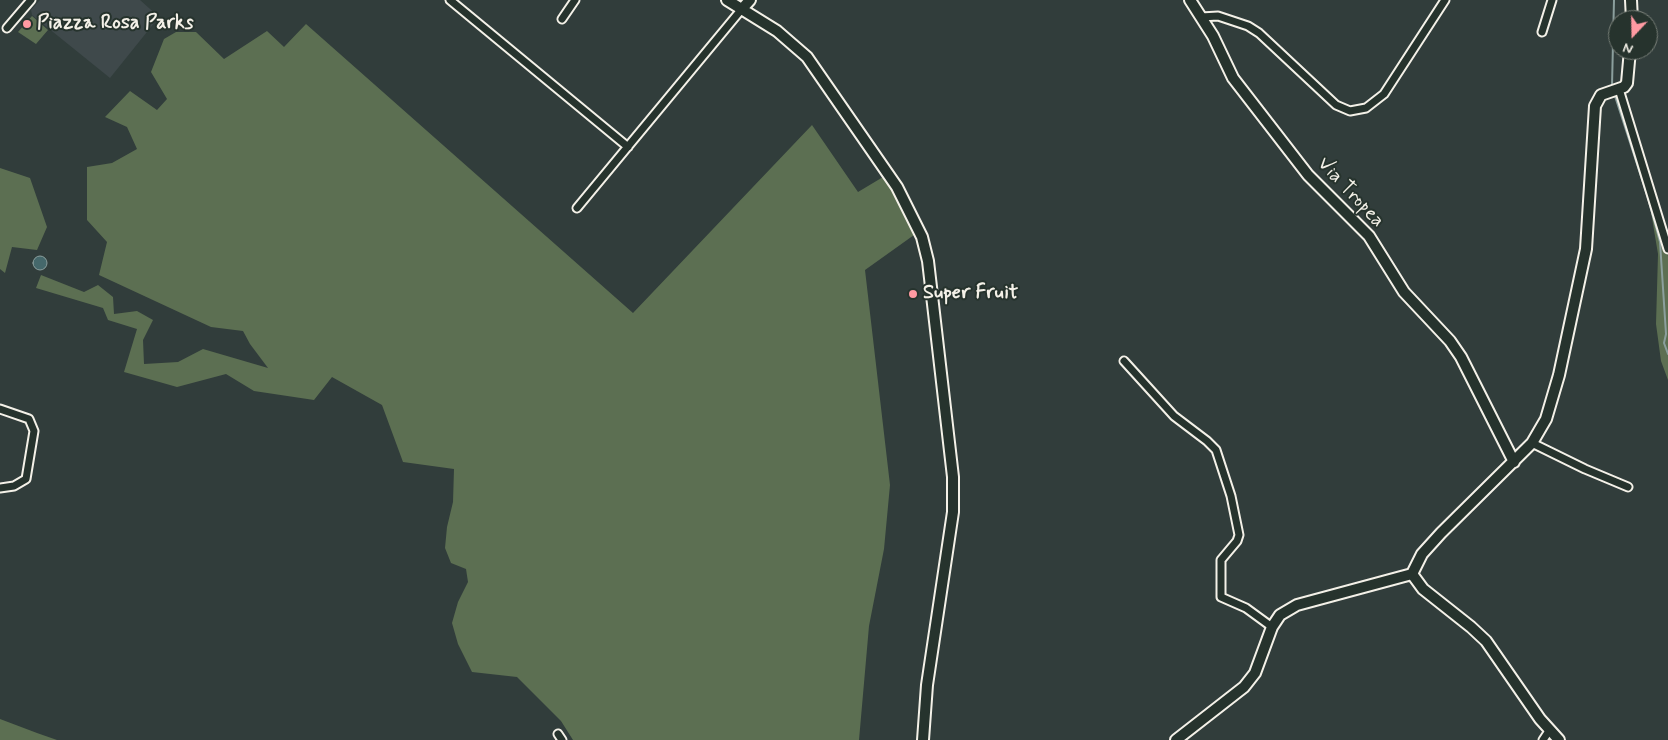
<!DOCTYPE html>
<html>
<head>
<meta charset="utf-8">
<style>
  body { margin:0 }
  #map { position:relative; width:1668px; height:740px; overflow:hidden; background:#313d3b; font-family:Mynerve,sans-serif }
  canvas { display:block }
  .north { position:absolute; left:1608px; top:10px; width:50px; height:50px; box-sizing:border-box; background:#26332d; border:1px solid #787f78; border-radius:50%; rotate:201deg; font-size:14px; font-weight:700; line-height:20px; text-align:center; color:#f4f1e8 }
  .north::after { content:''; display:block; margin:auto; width:18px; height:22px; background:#ff9aa2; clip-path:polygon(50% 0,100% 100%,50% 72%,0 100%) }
</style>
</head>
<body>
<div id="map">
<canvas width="1668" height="740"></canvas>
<div class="north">N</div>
</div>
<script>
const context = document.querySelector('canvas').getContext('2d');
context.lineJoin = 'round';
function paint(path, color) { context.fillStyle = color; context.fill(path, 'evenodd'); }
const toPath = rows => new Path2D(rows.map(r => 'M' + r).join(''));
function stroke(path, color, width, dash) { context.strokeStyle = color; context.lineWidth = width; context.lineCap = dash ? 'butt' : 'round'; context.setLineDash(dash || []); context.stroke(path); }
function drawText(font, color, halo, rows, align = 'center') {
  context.font = font + ' Mynerve,sans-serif'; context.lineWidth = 4; context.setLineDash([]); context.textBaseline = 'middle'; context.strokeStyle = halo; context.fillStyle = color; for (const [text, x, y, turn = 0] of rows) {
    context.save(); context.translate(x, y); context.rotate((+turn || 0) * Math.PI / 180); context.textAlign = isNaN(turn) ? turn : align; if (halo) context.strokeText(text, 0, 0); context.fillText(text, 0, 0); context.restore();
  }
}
const built = toPath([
  [40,0,140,0,159,17,110,78,32,15,31,10]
]);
const green = toPath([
  [32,16,48,30,36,44,18,32],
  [306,24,633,313,812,125,858,192,883,177,909,216,914,235,865,270,890,485,884,549,869,626,859,740,573,740,561,721,517,677,472,672,458,644,452,623,458,602,468,582,466,569,451,563,445,548,447,527,453,502,454,469,403,462,382,405,332,377,314,400,254,391,226,374,177,387,124,372,137,329,108,320,103,308,36,288,41,275,84,292,98,285,113,297,114,314,137,311,153,320,143,340,144,364,178,362,203,349,268,368,250,344,243,331,211,327,99,275,107,242,87,220,87,167,112,163,137,149,127,127,105,117,130,91,157,110,167,99,151,72,164,39,176,32,196,32,224,59,267,31,284,47],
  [0,168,30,178,47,227,37,250,12,247,5,273,0,269],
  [1654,211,1668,256,1668,380,1661,361,1656,324,1658,254,1651,212],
  [0,719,37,733,57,740,0,740]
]);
const water = toPath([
  '33 263a7 7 0 1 1 14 0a7 7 0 1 1-14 0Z'
]);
const stream = toPath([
  [1612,86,1614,0],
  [1614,93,1648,198,1660,242,1666,334,1664,343,1668,354]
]);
const street = toPath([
  [450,0,628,147],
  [1201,17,1218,16,1248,26,1259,33,1336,105,1350,111,1366,108,1384,94,1445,0],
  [562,19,575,0],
  [7,28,31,0],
  [1542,32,1552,0],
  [1619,89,1668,249],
  [577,208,741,10],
  [1124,361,1174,416,1207,441,1216,450,1231,496,1239,535,1237,541,1221,560,1221,597,1246,608,1272,627],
  [0,409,29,419,34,431,26,479,14,486,0,488],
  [1532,443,1585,469,1628,487],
  [558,734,562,740],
  [1543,740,1549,731]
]);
const secondary = toPath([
  [727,0,777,31,807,57,897,187,922,237,928,261,953,477,953,512,927,685,923,740],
  [1190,0,1213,36,1233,78,1308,175,1369,236,1404,292,1450,341,1461,357,1514,462],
  [1631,0,1632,20],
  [741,10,750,0],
  [1176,740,1244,687,1255,673,1272,627,1280,615,1297,605,1412,574],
  [1559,740,1540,719,1486,641,1471,627,1423,589,1412,574,1422,554,1441,533,1532,443,1546,419,1559,375,1586,249,1595,106,1601,95,1624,87,1627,83,1630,50]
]);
const markers = [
  [27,24,5,"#ff9aa2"],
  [913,294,5,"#ff9aa2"]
];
const poiNames = [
  ["Piazza Rosa Parks",37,24],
  ["Super Fruit",923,294]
];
const streetNames = [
  ["Via Tropea",1350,193,47]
];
paint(built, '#3f494b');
paint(green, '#5c6f52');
paint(water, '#45686b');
stroke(water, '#8b9f9d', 1);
stroke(stream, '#8b9f9d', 2);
stroke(street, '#f4f1e8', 11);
stroke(secondary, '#f4f1e8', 14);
stroke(street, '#26332d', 7);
stroke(secondary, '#26332d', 10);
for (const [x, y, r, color] of markers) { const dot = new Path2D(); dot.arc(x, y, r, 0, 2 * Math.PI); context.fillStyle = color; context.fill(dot); stroke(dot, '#26332d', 2); }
drawText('bold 20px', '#f4f1e8', '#26332d', poiNames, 'left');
drawText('20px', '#f4f1e8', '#26332d', streetNames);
</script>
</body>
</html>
